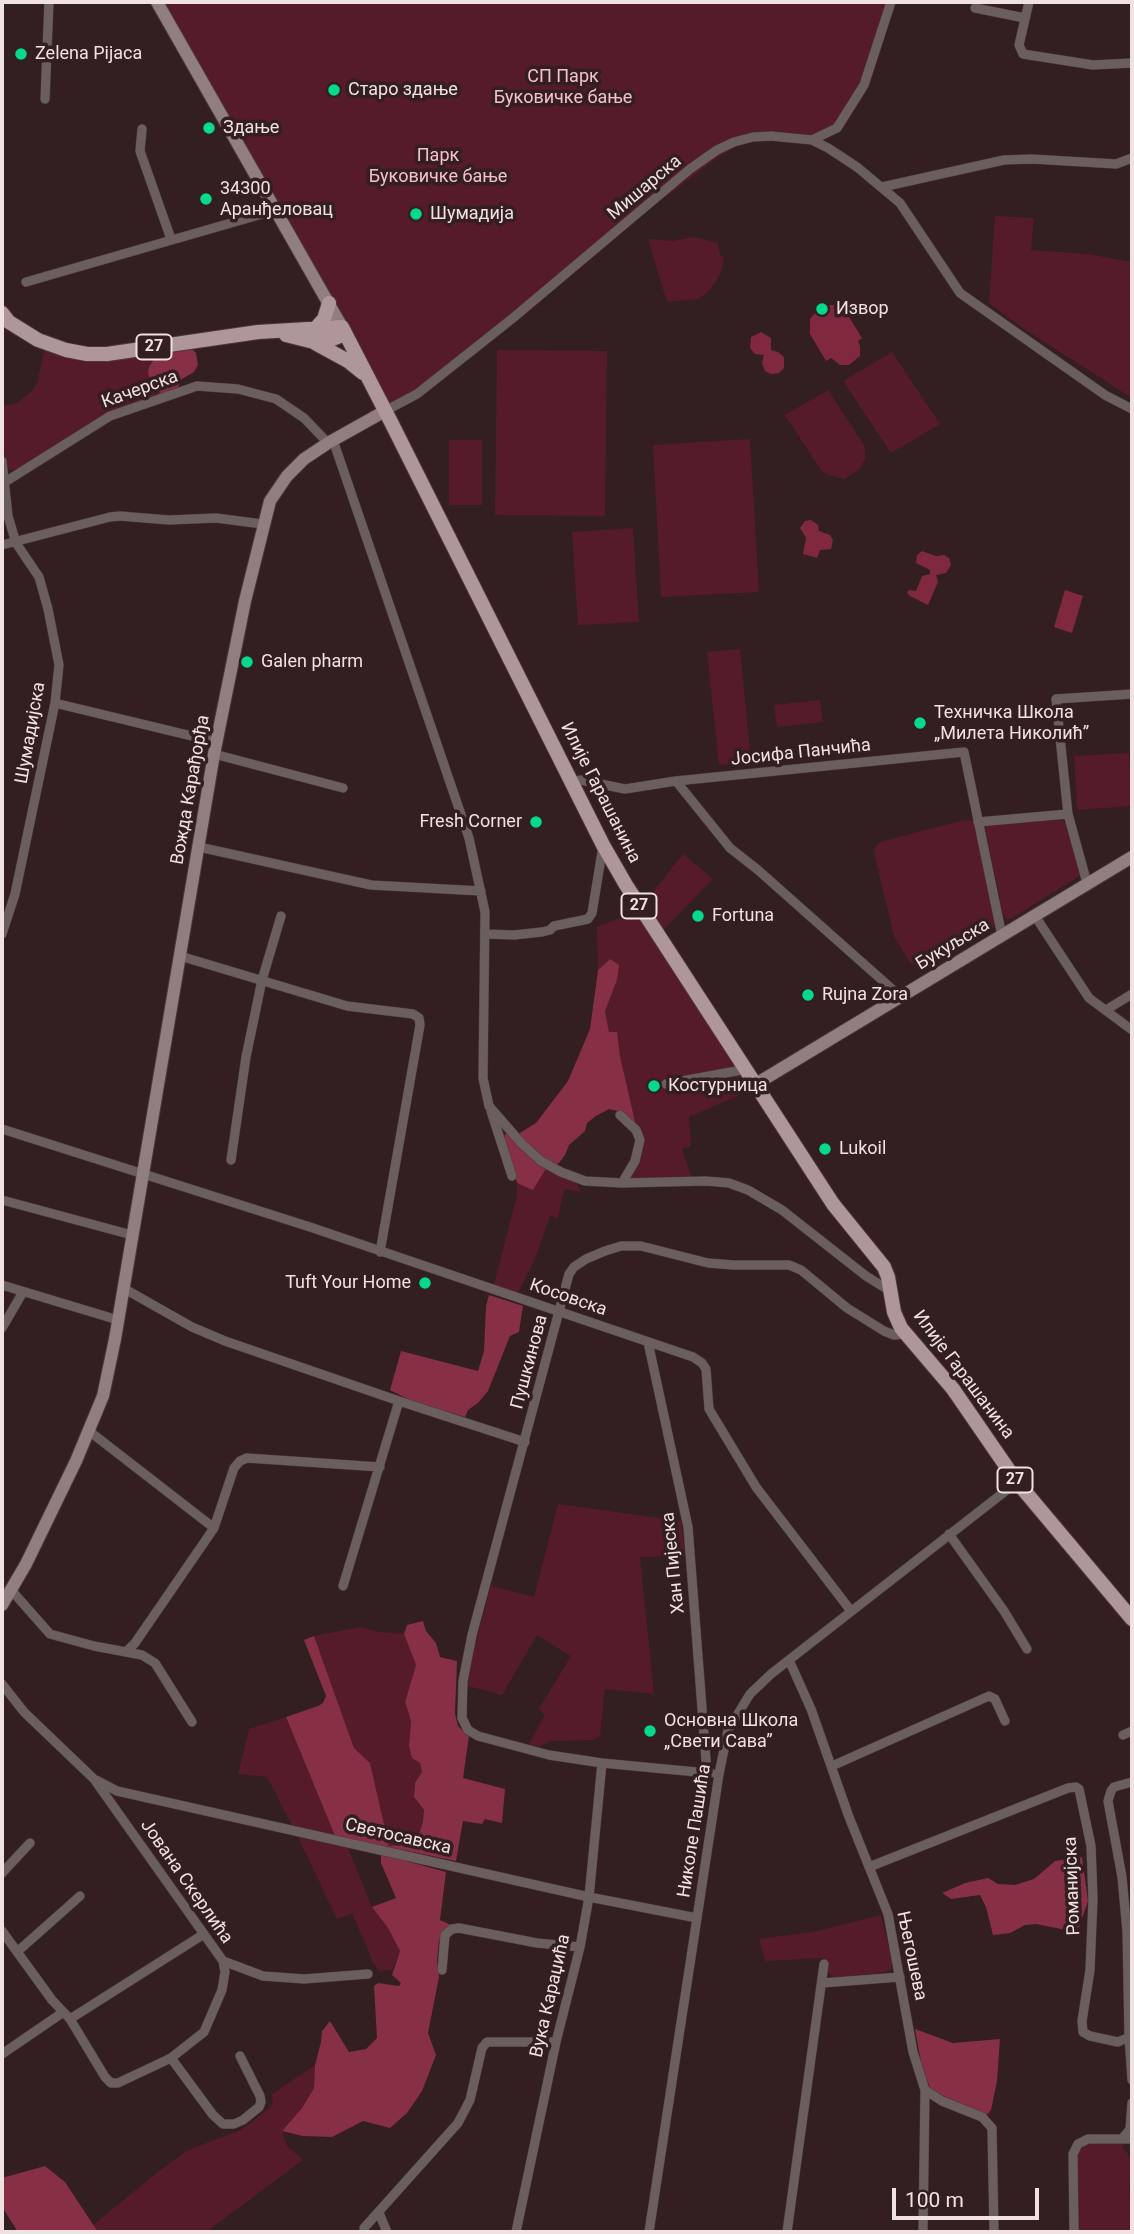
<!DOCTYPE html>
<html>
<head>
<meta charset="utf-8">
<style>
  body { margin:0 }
  #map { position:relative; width:1134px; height:2234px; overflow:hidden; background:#331e21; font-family:Roboto,sans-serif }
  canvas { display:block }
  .frame { position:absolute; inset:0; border:4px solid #f0e1e3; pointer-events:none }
  .scale { position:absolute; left:892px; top:2188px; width:147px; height:32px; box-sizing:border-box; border:4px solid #f0e1e3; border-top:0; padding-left:9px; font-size:21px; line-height:24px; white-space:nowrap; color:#f0e1e3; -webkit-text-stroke:5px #331e21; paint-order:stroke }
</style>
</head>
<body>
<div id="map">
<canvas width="1134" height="2234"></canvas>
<div class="frame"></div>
<div class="scale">100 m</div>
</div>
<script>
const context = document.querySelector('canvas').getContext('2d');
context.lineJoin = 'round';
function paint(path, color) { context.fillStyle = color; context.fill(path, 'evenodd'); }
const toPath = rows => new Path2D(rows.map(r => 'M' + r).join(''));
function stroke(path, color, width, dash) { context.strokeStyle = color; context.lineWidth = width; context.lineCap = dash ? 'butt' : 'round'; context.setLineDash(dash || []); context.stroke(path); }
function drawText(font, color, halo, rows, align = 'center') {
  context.font = font + ' Roboto,sans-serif'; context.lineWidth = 7; context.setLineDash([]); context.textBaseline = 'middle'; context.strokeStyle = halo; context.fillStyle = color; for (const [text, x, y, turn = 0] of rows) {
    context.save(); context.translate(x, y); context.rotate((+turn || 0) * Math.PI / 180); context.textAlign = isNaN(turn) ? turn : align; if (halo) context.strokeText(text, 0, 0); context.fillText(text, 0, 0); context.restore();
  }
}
const green = toPath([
  [157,2,891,2,864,85,837,128,821,137,753,137,717,158,668,195,647,207,408,400,385,411],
  [995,216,1034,218,1031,250,1088,254,1132,262,1132,398,1024,329,989,303],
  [694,237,718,243,720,255,724,256,722,270,715,283,707,293,698,299,667,302,648,239,673,241],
  [497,350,607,351,605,516,495,515],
  [44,351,84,361,114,360,157,354,149,367,163,394,102,415,19,469,10,470,5,465,2,406,15,404,31,392,37,384],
  [892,352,940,424,891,453,843,381],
  [828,390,865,447,865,459,859,470,844,479,828,475,821,470,785,415],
  [750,439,759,592,661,597,653,445],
  [449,440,482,440,482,505,449,505],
  [633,528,639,622,578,625,572,532],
  [740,649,751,762,719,765,707,652],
  [820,700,823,722,777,727,774,705],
  [1129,753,1132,806,1077,810,1074,756],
  [964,820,973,821,975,825,995,927,933,963,921,965,910,963,894,936,874,853,875,847,880,842],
  [1062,820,1068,825,1081,875,1012,918,1006,919,1003,914,985,827,989,825],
  [683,854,713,879,663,930,645,902],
  [636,912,751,1090,689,1117,691,1146,682,1149,692,1178,628,1179,638,1162,636,1126,620,1056,617,1032,609,1032,605,1010,617,980,610,959,598,970,597,927],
  [548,1168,575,1181,581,1192,564,1189,558,1218,550,1216,535,1259,518,1293,503,1289,494,1284,516,1199,517,1183,533,1189,545,1170],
  [558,1504,681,1521,685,1556,640,1557,654,1694,605,1689,600,1736,594,1740,550,1741,539,1747,529,1744,545,1715,539,1709,571,1656,537,1635,502,1695,468,1686,470,1664,491,1586,534,1597],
  [361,1627,379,1632,404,1634,416,1665,405,1702,411,1721,409,1746,420,1763,422,1772,415,1783,414,1797,424,1810,423,1821,418,1838,402,1845,389,1846,370,1763,354,1748,314,1636],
  [286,1717,335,1836,293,1827,267,1777,238,1774,249,1729],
  [298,1837,348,1848,372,1907,388,1928,400,1951,392,1970,379,1971,373,1962,352,1913,337,1919],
  [881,1915,892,1960,891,1970,885,1972,834,1978,828,1972,828,1962,823,1958,765,1961,759,1939,818,1931],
  [315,2065,314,2088,302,2108,282,2131,287,2146,303,2160,206,2232,98,2232,93,2225,154,2175,186,2151,241,2130,269,2108,273,2102,272,2094],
  [1088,2142,1123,2143,1123,2149,1127,2152,1131,2163,1129,2184,1132,2232,1076,2232,1076,2153]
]);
const forest = toPath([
  [192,349,196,353,198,365,194,372,182,379,178,388,163,394,156,391,152,386,148,373,149,367,157,354],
  [610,959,619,965,617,980,605,1011,609,1032,617,1032,620,1056,636,1126,618,1111,609,1109,596,1116,587,1123,585,1131,569,1145,565,1155,559,1163,545,1170,533,1190,517,1183,504,1138,505,1134,518,1134,536,1123,568,1081,590,1029,598,970],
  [489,1295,523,1306,519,1332,510,1336,488,1391,478,1403,468,1410,465,1417,412,1401,390,1390,401,1351,478,1371,484,1351,486,1306],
  [423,1621,426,1631,436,1643,440,1657,457,1661,455,1713,458,1726,469,1736,463,1778,505,1789,502,1823,485,1819,482,1824,463,1821,456,1861,335,1836,286,1717,318,1706,323,1703,326,1696,304,1640,314,1636,354,1748,370,1763,389,1846,402,1845,418,1838,423,1821,424,1810,414,1797,415,1783,422,1772,420,1763,412,1758,409,1746,411,1721,405,1702,416,1665,404,1634,407,1625],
  [381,1854,446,1872,440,1920,451,1925,446,1929,439,1941,437,1962,439,1977,428,2033,436,2055,422,2091,407,2113,390,2128,363,2121,332,2137,303,2136,282,2131,302,2108,314,2088,315,2065,321,2042,322,2031,330,2021,349,2052,366,2049,377,2038,374,1986,378,1983,399,1986,401,1983,392,1975,400,1951,388,1928,372,1907,396,1898,381,1863],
  [1082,1857,1088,1901,1079,1927,1071,1931,1036,1924,1025,1925,1010,1933,993,1935,986,1907,980,1895,951,1899,942,1893,965,1883,988,1878,998,1884,1015,1885,1034,1879,1055,1861],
  [915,2029,953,2043,1000,2039,997,2081,991,2110,987,2115,973,2110,931,2090,922,2068],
  [45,2166,65,2182,98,2232,18,2232,2,2207,2,2178]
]);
const water = toPath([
  [826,305,833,305,846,312,862,338,858,341,860,346,860,356,849,365,840,365,831,358,826,361,810,334,810,319,819,308],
  [761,332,771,338,771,350,778,352,784,357,784,368,779,373,771,374,765,371,762,363,764,355,755,354,750,348,751,337],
  [811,520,818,525,819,531,830,535,833,540,831,549,820,550,817,558,803,554,806,538,800,528,805,521],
  [922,551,936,556,944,555,949,558,951,565,946,573,936,575,938,582,928,605,910,596,907,593,909,590,916,591,922,576,930,574,930,570,916,563,917,555],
  [1065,590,1083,596,1072,633,1054,627]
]);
const street = toPath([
  [1029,2,1019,45,1023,54,1093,65,1132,63],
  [975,8,1025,18],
  [45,99,49,2],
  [142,129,140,151,171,239],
  [812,140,828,148,857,167,900,203,960,293,1105,395,1132,409],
  [882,187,1004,160,1032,159,1116,164,1132,158],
  [26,282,276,210],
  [385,411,417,394,513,318,690,169,717,150,734,142,753,137,771,136,812,140,837,128,864,85,891,2],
  [333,440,469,838,485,912,483,1078,489,1106,522,1144,541,1161,561,1172,585,1181,622,1183,706,1181,729,1183,748,1190,782,1210,866,1276,890,1291],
  [2,461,8,516,16,543,39,577,48,609,59,665,55,703,15,894,2,934],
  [5,482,110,416,197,386,238,389,276,399,304,418,328,443],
  [2,545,110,517,120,516,169,520,216,518,262,524],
  [55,703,217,742],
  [214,754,343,788],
  [676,781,730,848,758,870,901,997],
  [571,782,581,780,625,789,676,781,964,752,1002,936],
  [978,822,1068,814],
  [199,847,371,885,481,891],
  [1087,883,1068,814,1056,699,1132,694],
  [1035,916,1089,998,1132,1030],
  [486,934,514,935,542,932,550,930,554,926,588,919,592,913,603,846],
  [180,956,347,1006,413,1014,419,1018,420,1025,380,1252],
  [1106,1010,1132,994],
  [666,1084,747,1069],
  [491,1111,512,1176],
  [620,1115,636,1130,640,1140,635,1161,622,1183],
  [2,1129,310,1227,693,1357,702,1363,706,1369,709,1409,756,1487,851,1611],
  [231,1160,246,1057,262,980,281,916],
  [2,1200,132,1235],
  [2,1285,118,1320],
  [123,1288,192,1327,225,1341,399,1401,343,1586],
  [2,1328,23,1292],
  [648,1342,688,1527,707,1773,711,1773],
  [399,1401,525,1442],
  [89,1431,214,1528],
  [949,1534,1004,1611,1027,1649],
  [12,1591,50,1634,94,1646,142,1655,155,1663,192,1722],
  [127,1651,135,1643,214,1528,234,1468,240,1461,247,1458,380,1467],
  [789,1660,811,1709,849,1817,888,1914,913,2052,925,2090,923,2232],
  [2,1684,24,1712,94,1779,223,1961,225,1972,222,1990,204,2032,171,2058,118,2083,111,2083,105,2077,70,2019,52,2000,2,1931],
  [1123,1735,1132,1731],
  [832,1766,989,1696,995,1699,1005,1721],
  [707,1773,602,1763,549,1755,478,1736,468,1730,462,1718,463,1681,472,1635,569,1274,574,1267,586,1259,605,1251,621,1246,641,1246,708,1263,733,1265,789,1265,801,1270,847,1308,884,1331,894,1335,906,1334],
  [96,1780,117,1791,589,1897,697,1918],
  [1132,1782,1114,1787,1111,1791,1108,1801,1122,1877,1127,1931,1129,2037,1132,2080],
  [869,1867,1068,1788,1076,1787,1079,1789,1091,1846,1093,1899,1090,1970,1082,2021,1083,2032,1090,2036,1118,2042,1129,2037],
  [2,1873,30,1843],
  [17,1952,80,1896],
  [223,1961,263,1976,304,1979,368,1974],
  [442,1970,445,1935,452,1929,459,1928,537,1943,580,1947],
  [822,1983,900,1977],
  [70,2019,204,1934],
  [2,2054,62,2013],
  [171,2058,213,2115,223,2124,234,2124,243,2120,259,2107,261,2102,260,2096,240,2056],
  [925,2090,942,2101,982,2117,992,2128,994,2232],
  [1122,2139,1130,2129,1132,2103],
  [379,2213,387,2232],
  [364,2228,458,2123,470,2100,482,2048,487,2042,556,2042],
  [516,2232,556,2042,580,1947,589,1897,602,1763],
  [649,2232,719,1774,728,1730,750,1694,771,1674,1017,1482],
  [787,2232,824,1964],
  [1074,2232,1073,2154,1078,2144,1088,2139,1132,2139]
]);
const secondary = toPath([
  [157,2,342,327],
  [756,1084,1132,857],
  [2,1605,26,1564,76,1461,103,1396,115,1339,214,754,245,601,270,501,287,476,304,459,328,443,385,411]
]);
const primary = toPath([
  [2,313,9,322,38,340,66,350,87,354,107,354,258,332,342,327,392,424,603,845,626,885,833,1204,884,1267,888,1277,894,1312,901,1328,953,1389,1017,1482,1132,1619],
  [315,329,324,319,329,303],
  [286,335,314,342,330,340,345,334],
  [315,343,348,361,363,373]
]);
const markers = [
  [21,54,7,"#05d98b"],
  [334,90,7,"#05d98b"],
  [209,128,7,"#05d98b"],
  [206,199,7,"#05d98b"],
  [416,214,7,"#05d98b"],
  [822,309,7,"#05d98b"],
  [247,662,7,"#05d98b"],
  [920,723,7,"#05d98b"],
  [536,822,7,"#05d98b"],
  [698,916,7,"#05d98b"],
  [808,995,7,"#05d98b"],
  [654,1086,7,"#05d98b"],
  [825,1149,7,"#05d98b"],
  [425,1283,7,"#05d98b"],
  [650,1731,7,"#05d98b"]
];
const shields = [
  [154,347,35],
  [639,906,35],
  [1015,1480,35]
];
const shieldNames = [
  ["27",154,347],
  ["27",639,906],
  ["27",1015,1480]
];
const poiNames = [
  ["Zelena Pijaca",35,54],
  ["Старо здање",348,90],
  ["Здање",223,128],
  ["34300",220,189],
  ["Аранђеловац",220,210],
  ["Шумадија",430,214],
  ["Извор",836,309],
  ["Galen pharm",261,662],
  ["Техничка Школа",934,713],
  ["„Милета Николић”",934,734],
  ["Fresh Corner",522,822,"right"],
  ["Fortuna",712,916],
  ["Rujna Zora",822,995],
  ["Костурница",668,1086],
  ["Lukoil",839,1149],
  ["Tuft Your Home",411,1283,"right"],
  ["Основна Школа",664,1721],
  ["„Свети Сава”",664,1742]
];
const parkNames = [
  ["СП Парк",563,77],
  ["Буковичке бање",563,98],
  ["Парк",438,156],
  ["Буковичке бање",438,177]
];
const streetNames = [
  ["Мишарска",645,188,-40],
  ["Качерска",140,390,-20],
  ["Шумадијска",31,733,-80],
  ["Јосифа Панчића",801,753,-6],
  ["Вожда Карађорђа",191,790,-80],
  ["Илије Гарашанина",600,793,63],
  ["Букуљска",953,945,-31],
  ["Косовска",568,1298,19],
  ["Пушкинова",530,1362,-75],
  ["Илије Гарашанина",963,1375,53],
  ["Хан Пијеска",674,1563,-96],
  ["Николе Пашића",695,1831,-81],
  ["Светосавска",398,1837,13],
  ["Јована Скерлића",186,1882,55],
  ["Романијска",1073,1886,-92],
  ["Његошева",911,1956,78],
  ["Вука Караџића",551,1996,-77]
];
paint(green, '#561b2a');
paint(forest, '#862f45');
paint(water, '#7f283e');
stroke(street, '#4d393c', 10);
stroke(secondary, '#4d393c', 14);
stroke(primary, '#4d393c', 16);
stroke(street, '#6a5e5f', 9);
stroke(secondary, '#917e80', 12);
stroke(primary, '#af969a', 14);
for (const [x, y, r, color] of markers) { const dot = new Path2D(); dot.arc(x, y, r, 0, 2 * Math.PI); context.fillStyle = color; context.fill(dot); stroke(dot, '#331e21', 2.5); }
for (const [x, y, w] of shields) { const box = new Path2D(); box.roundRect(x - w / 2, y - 12.5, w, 25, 5); context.fillStyle = '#331e21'; context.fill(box); stroke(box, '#f0e1e3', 2); }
drawText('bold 16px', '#f0e1e3', null, shieldNames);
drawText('18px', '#f0e1e3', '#331e21', poiNames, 'left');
drawText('18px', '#f4c1c8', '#331e21', parkNames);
drawText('18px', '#f0e1e3', '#331e21', streetNames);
</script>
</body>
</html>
